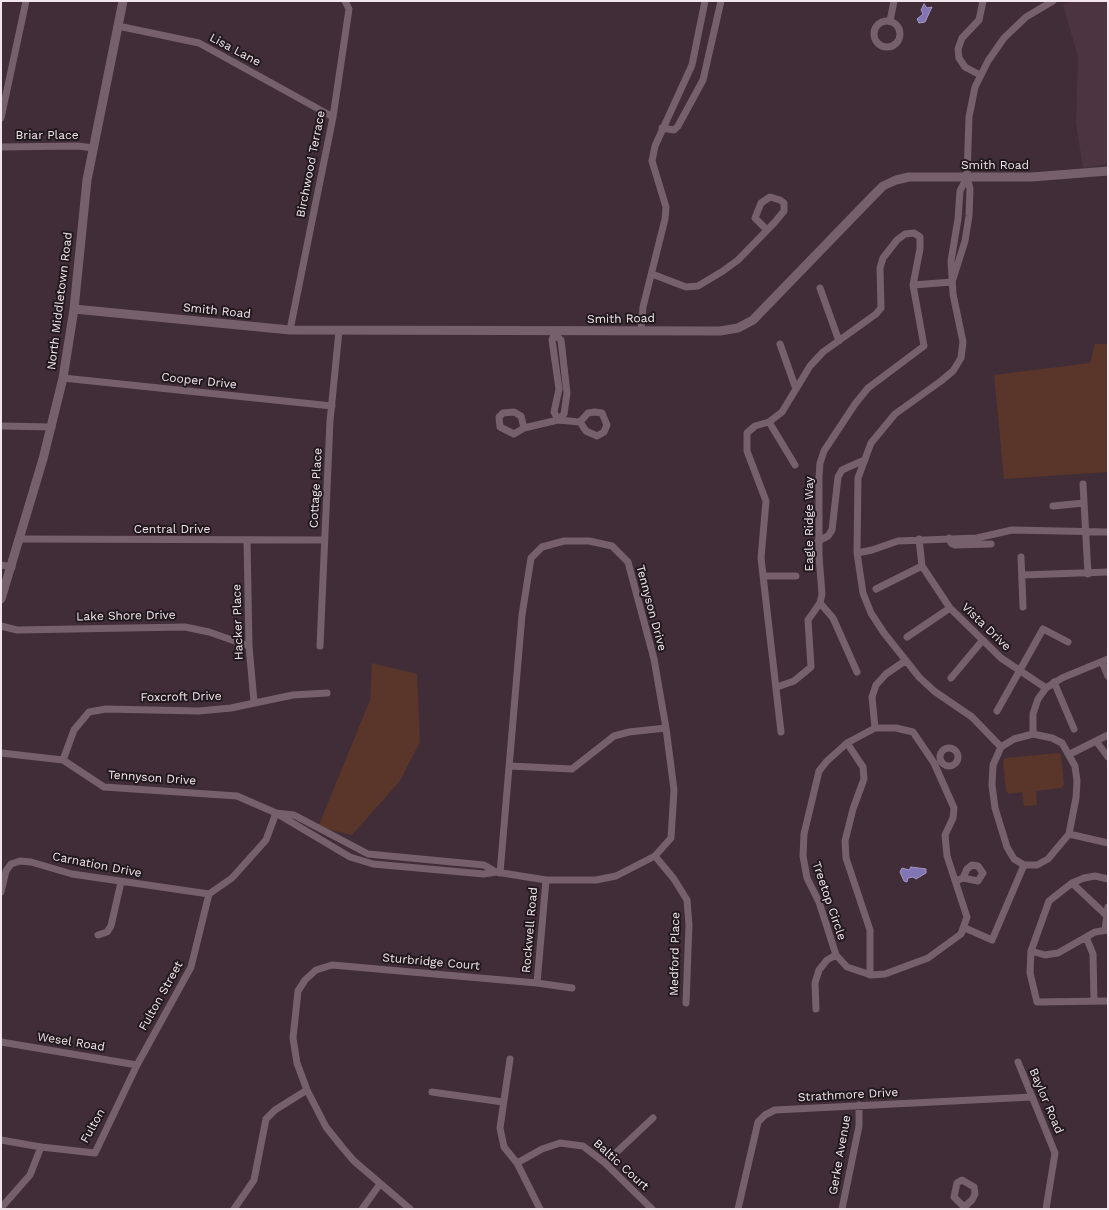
<!DOCTYPE html>
<html>
<head>
<meta charset="utf-8">
<style>
  body { margin:0 }
  #map { position:relative; width:1109px; height:1210px; overflow:hidden; background:#402d37; font-family:"Work Sans",sans-serif }
  canvas { display:block }
  .frame { position:absolute; inset:0; border:2px solid #f2e6ec; pointer-events:none }
</style>
</head>
<body>
<div id="map">
<canvas width="1109" height="1210"></canvas>
<div class="frame"></div>
</div>
<script>
const context = document.querySelector('canvas').getContext('2d');
context.lineJoin = 'round';
function paint(path, color) { context.fillStyle = color; context.fill(path, 'evenodd'); }
const toPath = rows => new Path2D(rows.map(r => 'M' + r).join(''));
function stroke(path, color, width, dash) { context.strokeStyle = color; context.lineWidth = width; context.lineCap = dash ? 'butt' : 'round'; context.setLineDash(dash || []); context.stroke(path); }
function drawText(font, color, halo, rows, align = 'center') {
  context.font = font + ' "Work Sans",sans-serif'; context.lineWidth = 4; context.setLineDash([]); context.textBaseline = 'middle'; context.strokeStyle = halo; context.fillStyle = color; for (const [text, x, y, turn = 0] of rows) {
    context.save(); context.translate(x, y); context.rotate((+turn || 0) * Math.PI / 180); context.textAlign = isNaN(turn) ? turn : align; if (halo) context.strokeText(text, 0, 0); context.fillText(text, 0, 0); context.restore();
  }
}
const built = toPath([
  [1076,1,1108,1,1108,164,1083,168,1076,123,1078,57,1063,5]
]);
const green = toPath([
  [1095,344,1108,344,1108,472,1004,479,994,375,1090,363],
  [372,663,417,674,420,742,400,781,352,835,318,827,370,700],
  [1058,753,1061,755,1064,785,1062,788,1036,791,1037,805,1024,806,1022,792,1009,794,1006,791,1003,762,1005,758]
]);
const water = toPath([
  [924,4,927,8,932,7,925,22,919,23,917,19,923,14,921,10,924,4],
  [911,867,926,869,926,873,916,879,913,877,908,878,907,882,904,881,900,872,902,868,909,870,911,867]
]);
const minor = toPath([
  '874 34a13 13 0 1 1 26 0a13 13 0 1 1-26 0Z',
  [890,21,894,1],
  [118,26,199,43,333,117],
  [980,75,965,67,959,58,958,49,962,38,979,20,983,1],
  [1,118,26,1],
  [662,128,674,130,678,126,703,80,721,1],
  [1,147,78,146,93,148],
  [967,177,960,191,958,219,951,261,953,294,963,342,961,358,953,371,941,381,895,414,871,443,858,478,857,553,863,593,871,613,884,633,919,677,934,691,972,717,1001,747],
  [652,274,686,287,698,286,723,271,738,260,775,222,784,211,784,203,780,200,770,197,761,203,755,218,767,230],
  [953,279,965,241,969,216,970,189,967,177,969,117,975,87,988,61,1004,38,1026,17,1053,1],
  [913,285,952,282],
  [820,288,839,341],
  [290,330,333,117,349,9,345,1],
  [641,330,643,307,665,219,666,207,652,161,655,146,692,65,705,1],
  [555,332,552,340,559,389,554,412,558,420,564,414,567,393,561,340,555,335],
  [780,344,796,389],
  [63,378,332,406],
  [769,422,795,465],
  [1,426,52,427],
  [524,428,521,416,514,412,503,413,499,417,500,427,514,434,524,428,558,420,580,422,586,431,597,436,604,432,607,425,602,413,595,412,588,413,580,422],
  [1083,484,1088,574],
  [1053,506,1084,503],
  [949,538,951,543,955,545,991,544],
  [20,539,324,540],
  [919,539,922,566,950,608,1001,658,1046,688],
  [247,540,249,646,254,702],
  [818,541,828,536,832,530,838,477,842,470,862,461],
  [857,553,872,550,898,541,977,538,1012,530,1108,532],
  [1021,557,1023,607],
  [1,565,12,567],
  [1022,575,1108,572],
  [763,576,796,576],
  [876,589,922,566],
  [820,603,833,618,857,672],
  [1,626,17,630,185,627,209,632,249,646],
  [907,637,950,608],
  [320,646,330,421,339,331],
  [1102,662,1108,676],
  [951,678,982,641],
  [1054,682,1074,729],
  [777,687,794,681,811,667,808,620,820,603,822,594,819,556,819,477,820,463,824,451,855,404,868,388,924,346,913,285,920,249,920,237,914,233,905,234,897,240,883,258,880,268,881,308,876,314,823,352,810,366,782,412,769,422,755,426,747,433,747,451,766,501,761,558,781,732],
  [997,711,1043,629,1068,642],
  [875,728,896,728,913,732,934,763,954,808,953,818,945,835,947,856,967,917,961,934,928,958,885,974,871,975,847,967,836,955,819,902,807,878,803,856,804,834,819,771,827,761,847,743,875,728],
  [875,728,872,697,876,685,886,674,905,661],
  [1033,734,1052,738,1062,743,1075,766,1077,781,1076,798,1069,834,1048,859,1037,865,1024,865,1014,859,1007,847,995,808,992,785,993,765,1001,747,1014,739,1033,734],
  [1033,734,1033,714,1038,699,1046,688,1062,678,1108,659],
  [1096,741,1108,757],
  [847,743,863,767,864,779,853,809,845,841,846,858,870,930,870,975],
  '940 757a9 9 0 1 1 18 0a9 9 0 1 1-18 0Z',
  [1,753,63,760,104,787,237,796,276,813,266,840,232,878,209,894,191,967,137,1065,95,1153,41,1147],
  [1070,754,1108,735],
  [63,760,74,730,89,712,106,709,199,711,231,708,293,695,327,693],
  [510,766,572,769,614,736,629,732,666,728],
  [1069,834,1108,843],
  [655,856,674,879,687,900,689,925,686,1003],
  [496,872,484,865,368,854,294,815,276,813,350,857,373,864,484,874,496,872,546,880,596,880,616,876,655,856,671,838,674,790,666,728,654,659,628,562,612,546,589,541,564,541,542,547,531,558,522,615,500,873],
  [1108,879,1095,876,1084,878,1072,883,1049,901,1031,951,1030,973,1037,1002,1108,1001],
  [956,881,963,878,967,869,972,865,978,866,983,873,978,881,963,878],
  [1072,883,1107,916],
  [1,892,6,871,11,864,20,861,31,862,72,874,209,894],
  [965,928,992,940,1024,865],
  [1105,930,1108,907],
  [98,935,107,932,111,926,121,882],
  [1086,937,1093,954,1094,1001],
  [1031,951,1045,955,1058,953,1095,932,1108,930],
  [537,983,546,880],
  [816,1009,815,983,819,970,827,960,836,955],
  [1,1042,137,1065],
  [510,1059,500,1128,504,1147,517,1163,540,1209],
  [1018,1062,1055,1153,1046,1209],
  [432,1092,503,1102],
  [1,1140,41,1147,30,1175,1,1208],
  [517,1163,542,1149,560,1143,583,1146,605,1163,652,1209],
  [605,1163,653,1118],
  [964,1207,972,1200,975,1194,974,1187,962,1180,957,1183,954,1197,966,1209],
  [234,1209,254,1180,266,1119,275,1110,307,1090],
  [362,1209,380,1184],
  [410,1209,354,1161,342,1147,326,1127,307,1090,297,1063,293,1038,298,991,305,980,316,970,332,965,537,983,572,988],
  [738,1209,758,1122,765,1115,775,1110,1032,1097],
  [842,1209,859,1126,859,1105]
]);
const tertiary = toPath([
  [74,309,290,330,720,331,738,328,753,320,873,196,883,186,896,180,909,177,1032,177,1108,171],
  [1,599,43,459,63,378,74,309,87,180,123,1]
]);
const streetNames = [
  ["Lisa Lane",235,50,28],
  ["Briar Place",47,135],
  ["Birchwood Terrace",311,164,-79],
  ["Smith Road",995,165],
  ["North Middletown Road",60,301,-83],
  ["Smith Road",217,311,6],
  ["Smith Road",621,319,-1],
  ["Cooper Drive",199,381,6],
  ["Cottage Place",316,488,-87],
  ["Eagle Ridge Way",809,524,-90],
  ["Central Drive",172,529],
  ["Tennyson Drive",651,608,75],
  ["Lake Shore Drive",126,616,-1],
  ["Hacker Place",238,622,-92],
  ["Vista Drive",986,627,44],
  ["Foxcroft Drive",181,697,-1],
  ["Tennyson Drive",152,778,4],
  ["Carnation Drive",97,865,11],
  ["Treetop Circle",829,901,71],
  ["Rockwell Road",530,930,-85],
  ["Medford Place",675,954,-89],
  ["Sturbridge Court",431,962,5],
  ["Fulton Street",161,996,-61],
  ["Wesel Road",71,1042,9],
  ["Strathmore Drive",848,1095,-3],
  ["Baylor Road",1046,1101,67],
  ["Fulton",93,1126,-61],
  ["Gerke Avenue",840,1155,-80],
  ["Baltic Court",621,1165,42]
];
paint(built, '#4d3441');
paint(green, '#5a352a');
paint(water, '#8275b3');
stroke(water, '#a497c4', 1);
stroke(minor, '#75606b', 7);
stroke(tertiary, '#75606b', 9);
drawText('12px', '#f2e6ec', '#21191d', streetNames);
</script>
</body>
</html>
